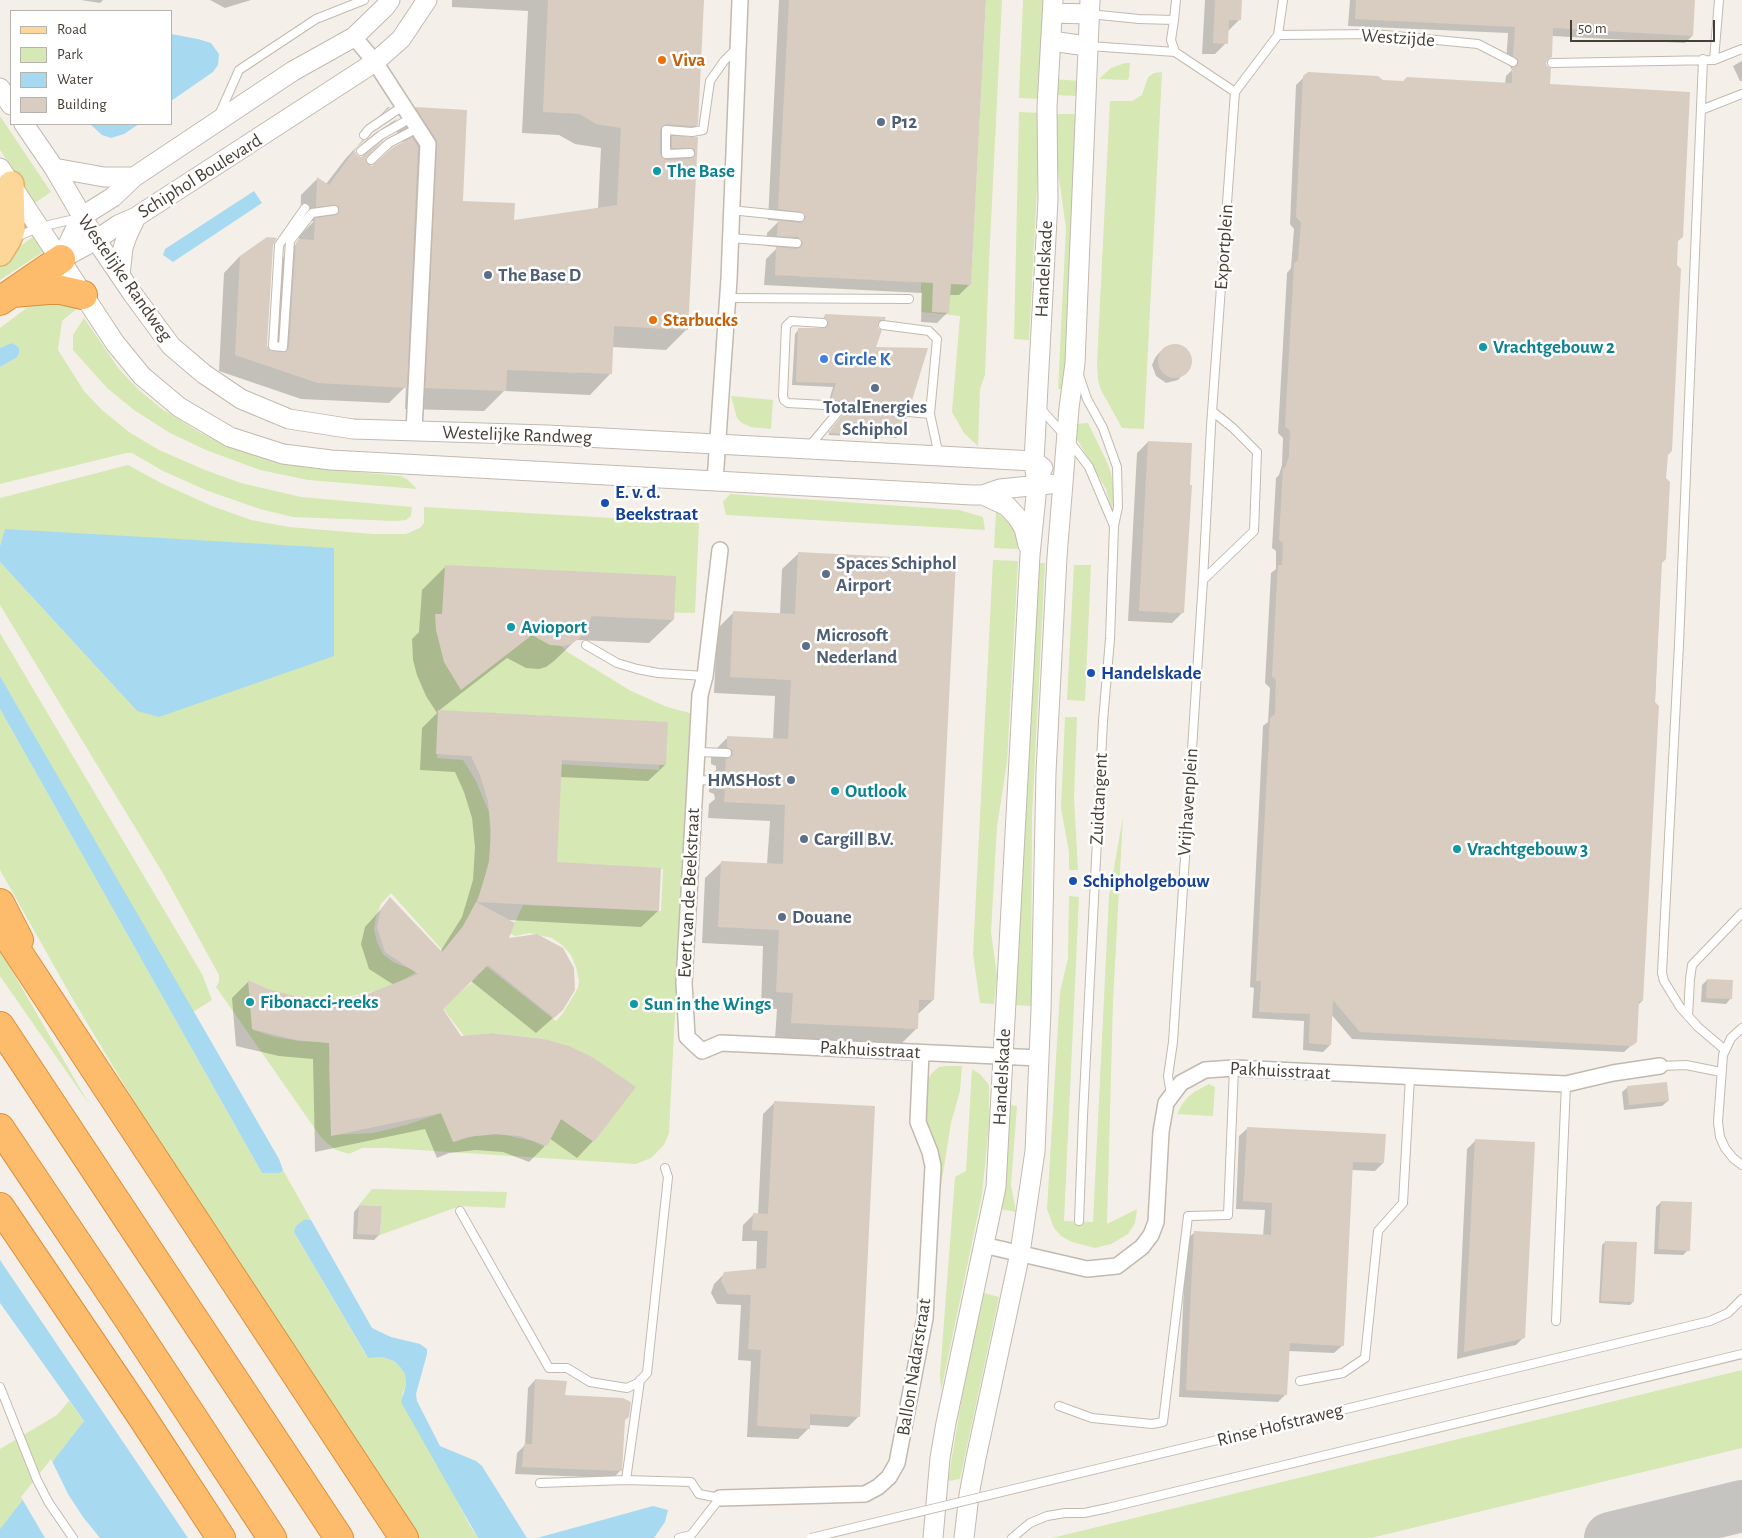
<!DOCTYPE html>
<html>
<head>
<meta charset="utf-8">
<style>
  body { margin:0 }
  #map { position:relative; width:1742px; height:1538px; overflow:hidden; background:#f4f0e9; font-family:"Alegreya Sans",sans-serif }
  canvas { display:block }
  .legend { position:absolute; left:10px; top:10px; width:162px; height:115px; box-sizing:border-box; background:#fff; border:1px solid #b6b3af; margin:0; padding:6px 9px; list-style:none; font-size:15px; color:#484037 }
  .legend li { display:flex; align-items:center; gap:10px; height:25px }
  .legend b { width:25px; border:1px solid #b6b3af }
  .scale { position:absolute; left:1570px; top:20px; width:145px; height:22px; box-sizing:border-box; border:2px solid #484037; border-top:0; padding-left:6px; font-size:15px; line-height:18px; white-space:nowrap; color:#484037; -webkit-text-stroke:4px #fff; paint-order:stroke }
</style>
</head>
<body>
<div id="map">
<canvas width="1742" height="1538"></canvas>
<ul class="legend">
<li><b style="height:6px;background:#fdd69a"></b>Road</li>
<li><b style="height:14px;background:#d6e8b3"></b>Park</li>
<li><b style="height:14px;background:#a7daf0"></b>Water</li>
<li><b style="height:14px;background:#d9cdc2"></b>Building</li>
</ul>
<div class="scale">50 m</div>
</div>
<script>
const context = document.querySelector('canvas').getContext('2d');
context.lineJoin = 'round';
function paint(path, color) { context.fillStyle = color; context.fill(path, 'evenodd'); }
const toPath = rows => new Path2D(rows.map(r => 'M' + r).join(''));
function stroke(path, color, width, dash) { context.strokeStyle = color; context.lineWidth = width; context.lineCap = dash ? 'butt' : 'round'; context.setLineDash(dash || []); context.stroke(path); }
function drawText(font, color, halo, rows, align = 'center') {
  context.font = font + ' "Alegreya Sans",sans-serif'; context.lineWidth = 5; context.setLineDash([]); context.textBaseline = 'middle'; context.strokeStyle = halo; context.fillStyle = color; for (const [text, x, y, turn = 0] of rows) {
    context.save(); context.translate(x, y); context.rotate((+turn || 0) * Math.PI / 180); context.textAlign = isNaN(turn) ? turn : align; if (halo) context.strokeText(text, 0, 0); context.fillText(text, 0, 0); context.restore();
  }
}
const green = toPath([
  [986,0,1002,0,989,262,985,375,980,389,978,446,964,433,952,412,960,316,921,312,921,280,971,282],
  [1023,0,1046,0,1042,99,1019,98],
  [1125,63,1130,63,1129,78,1127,80,1099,79,1111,68],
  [1162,72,1144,429,1122,428,1101,390,1098,380,1097,363,1110,101,1132,101,1142,95,1148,77,1154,73],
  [1053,79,1080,81,1080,96,1052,95],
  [1019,112,1041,113,1029,340,1014,339],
  [1052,114,1078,114,1064,389,1058,389,1066,228,1051,123],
  [0,116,51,192,35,203,0,150],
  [33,237,43,252,0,280,0,260],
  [41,301,79,307,62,321,58,350,84,391,102,410,129,432,159,450,205,470,241,483,301,497,412,507,411,516,406,520,396,521,344,519,293,517,260,509,208,491,163,471,132,453,126,453,0,484,0,367,16,358,19,354,19,349,16,345,11,343,0,348,0,328,28,307],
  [84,318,119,369,140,391,162,409,199,432,228,446,254,455,285,463,322,469,401,476,407,479,417,489,308,480,260,470,206,450,170,433,134,410,107,388,73,350,73,335],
  [731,396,773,400,771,429,751,427,742,423,737,418],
  [1088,423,1107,462,1111,473,1114,488,1112,513,1106,489,1074,434,1075,424],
  [128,465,161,483,212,506,251,520,289,527,373,534,406,534,420,528,424,523,424,507,699,523,695,613,582,610,549,636,569,653,631,691,667,707,690,713,669,1133,664,1145,651,1158,636,1164,387,1148,362,1148,349,1154,336,1150,328,1144,320,1136,216,987,219,982,219,975,164,875,0,605,0,562,137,711,6,529,0,546,0,498],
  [439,725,661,736,659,770,541,763,536,863,663,869,661,911,523,905,510,933,515,936,530,933,552,938,562,945,571,955,576,967,579,981,578,988,563,1013,556,1021,486,966,470,984,442,1007,464,1036,493,1033,544,1039,633,1090,594,1142,561,1119,545,1147,532,1141,501,1134,474,1136,454,1142,441,1113,406,1125,373,1133,331,1135,329,1064,358,1062,339,1043,299,1041,275,1037,253,1030,249,982,280,994,294,996,326,1000,342,998,381,990,403,980,423,968,411,969,393,962,383,954,377,942,374,929,376,917,381,904,391,893,443,951,467,921,481,892,489,860,491,847,489,812,475,779,463,760,437,758],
  [730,494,959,510,983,517,985,530,726,515,723,502],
  [996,511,1008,522,1012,528,1016,535,1018,549,994,548],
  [993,560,1018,561,1007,762,997,827,991,932,997,976,994,1004,980,1003,973,954],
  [1039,563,1045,563,1032,816,1031,1006,1015,1005],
  [1074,565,1091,565,1085,701,1067,700],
  [0,633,202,974,212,1000,193,1012,0,676],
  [0,709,262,1173,280,1173,283,1170,311,1220,305,1219,294,1232,367,1357,382,1357,394,1361,400,1367,405,1374,406,1385,402,1394,470,1526,478,1538,419,1538,289,1342,159,1143,71,996,0,870],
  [1065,717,1077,717,1074,798,1078,870,1069,870,1069,852,1061,808],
  [1123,817,1113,1001,1107,1224,1137,1209,1135,1223,1128,1234,1111,1244,1095,1248,1072,1242,1061,1236,1054,1228,1047,1209,1060,992,1068,958,1069,896,1079,897,1064,1221,1093,1222,1109,896],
  [0,950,89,1104,0,976],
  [946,1066,962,1066,960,1091,951,1123,940,1192,940,1162,927,1126,927,1082,931,1074,939,1067],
  [972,1069,980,1074,989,1085,989,1125,982,1195,941,1391,940,1374,955,1177,966,1171],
  [1209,1084,1215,1087,1213,1116,1177,1114,1181,1106,1187,1098,1194,1092],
  [1010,1105,1017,1106,1011,1185,1016,1212,1000,1209,1008,1151],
  [372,1189,507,1192,505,1208,460,1206,380,1235,382,1206,359,1205],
  [984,1293,999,1297,960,1479,948,1481,962,1397],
  [1742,1370,1742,1448,1371,1538,1052,1538],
  [69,1401,84,1421,0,1529,0,1449,57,1415]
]);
const water = toPath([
  [171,34,198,39,211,43,219,54,218,65,213,72,171,101],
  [90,124,139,124,124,134,111,138,102,135],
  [254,191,262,203,173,262,163,255,165,249],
  [11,343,16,345,19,348,19,354,16,358,0,367,0,348],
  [5,529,334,548,334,656,159,717,137,711,0,562,0,546],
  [0,676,279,1159,283,1170,280,1173,262,1173,0,709],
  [305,1219,311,1220,372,1328,391,1337,420,1344,427,1349,427,1354,416,1394,417,1401,440,1446,476,1461,482,1466,527,1538,478,1538,401,1402,406,1385,405,1374,400,1367,394,1361,382,1357,368,1358,294,1232,296,1226],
  [0,1260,188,1538,0,1538,0,1529,84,1421,0,1303],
  [653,1506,668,1510,665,1522,654,1538,537,1538]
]);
const pier = toPath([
  [51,1459,68,1494,83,1517,100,1538,45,1538,21,1497]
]);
const shadow = toPath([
  [81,0,103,0,100,3],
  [210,0,251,0,225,8],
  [452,0,703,0,697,125,684,138,696,138,687,329,666,350,612,347,610,374,590,395,504,391,484,411,405,409,406,386,389,403,301,399,219,371,224,273,240,256,272,244,266,346,273,353,280,261,299,241,299,236,314,221,300,223,301,195,317,179,326,184,346,158,362,141,355,149,353,155,365,158,364,162,370,167,376,165,404,143,395,129,416,108,466,111,462,202,513,222,598,209,601,148,575,144,559,135,522,133,528,11,452,7],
  [779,0,985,0,970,284,959,295,949,295,948,312,937,323,921,322,922,293,764,285,766,259,778,247,766,246,767,233,779,221,768,220],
  [1205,0,1240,0,1239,20,1228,31,1226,43,1215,54,1202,54],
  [1350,0,1694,0,1692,36,1685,43,1552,36,1551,57,1545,62,1549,86,1677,241,1661,563,1642,1001,1638,1005,1636,1041,1624,1052,1352,1039,1331,1014,1330,1045,1323,1052,1303,1050,1304,1021,1252,1018,1254,988,1250,987,1263,726,1268,722,1270,688,1265,683,1271,573,1276,569,1276,551,1272,548,1276,478,1279,475,1282,465,1283,438,1278,433,1287,273,1291,268,1294,229,1290,224,1296,85,1308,73,1382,81,1505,84,1506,76,1512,70,1510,66,1506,63,1508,33,1348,26],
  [1742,61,1742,81,1740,81,1733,66],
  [388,107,390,107,372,124],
  [398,118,382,134,363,145,374,134],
  [825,316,884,319,880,323,876,324,874,348,909,406,905,410,828,404,833,387,792,385,795,334,799,329,826,329,820,322],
  [1171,345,1178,345,1184,347,1190,357,1190,364,1188,369,1178,380,1166,383,1156,376,1152,365,1155,358,1159,353,1165,347],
  [843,416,899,436,897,438,828,435],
  [1148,442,1183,612,1172,623,1128,621,1137,453],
  [799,553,933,1000,917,1015,916,1029,900,1045,775,1039,777,1009,761,1008,763,946,702,943,705,878,722,862,767,864,770,821,708,818,709,804,715,799,714,794,709,792,710,776,716,770,716,766,711,764,711,754,728,737,773,739,775,696,714,693,717,629,734,612,780,614,782,569],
  [446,566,673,620,649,643,576,640,554,661,546,667,539,669,526,668,507,658,437,712,667,723,665,765,648,781,560,777,556,864,658,911,641,927,508,920,507,940,562,1010,536,1033,471,981,441,1009,460,1038,634,1087,593,1141,577,1158,549,1138,545,1146,529,1162,503,1152,476,1150,449,1153,437,1158,425,1129,315,1152,313,1059,279,1056,236,1046,232,998,248,982,267,990,294,997,329,1001,350,999,370,995,394,985,369,969,361,944,365,927,390,899,440,952,462,917,473,880,475,847,472,818,464,792,455,772,420,770,422,728,437,713,426,696,417,675,413,660,412,639,419,632,422,590],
  [1707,980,1731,998,1726,1004,1701,1002,1702,985],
  [1628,1087,1668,1101,1662,1106,1624,1110,1622,1092],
  [774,1103,859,1416,848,1427,809,1425,809,1428,798,1439,747,1437,751,1361,738,1360,741,1305,717,1304,711,1293,714,1284,725,1273,756,1270,757,1241,742,1241,743,1225,754,1214,758,1215,763,1114],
  [1248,1128,1383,1163,1375,1171,1352,1170,1343,1345,1334,1353,1289,1351,1286,1394,1278,1402,1179,1397,1186,1240,1195,1232,1263,1236,1265,1210,1236,1209,1239,1136],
  [1476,1140,1524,1337,1516,1345,1457,1359,1467,1149],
  [1661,1202,1688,1250,1683,1255,1654,1254,1656,1207],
  [359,1206,379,1235,374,1240,353,1239,354,1212],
  [1605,1242,1633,1302,1630,1305,1599,1303,1602,1245],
  [535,1380,564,1396,624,1420,620,1471,613,1478,515,1474,517,1453,525,1445,528,1388]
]);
const taxiway = toPath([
  [1610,1538,1742,1506]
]);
const building = toPath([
  [548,0,704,0,698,125,692,126,666,124,662,127,660,130,660,154,661,157,666,160,690,159,695,155,695,150,692,148,672,148,672,136,698,137,688,330,614,326,612,374,507,370,506,391,425,388,437,144,436,139,415,107,467,110,463,201,515,203,514,220,617,205,621,128,596,124,580,114,543,112],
  [789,0,986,0,971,285,951,284,949,313,932,312,933,283,775,275,776,247,797,249,801,247,803,243,798,237,777,236,778,220,800,223,804,221,806,217,801,212,778,209],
  [1215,0,1242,0,1241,20,1229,20,1228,44,1213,43],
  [1356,0,1695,0,1693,36,1553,28,1552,57,1549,58,1546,63,1547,66,1551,68,1550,84,1690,92,1683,237,1678,241,1677,265,1681,269,1672,451,1668,455,1666,478,1670,482,1666,559,1662,563,1655,702,1659,706,1643,1001,1639,1001,1637,1042,1632,1046,1360,1032,1333,1000,1331,1045,1316,1044,1309,1043,1310,1014,1259,1012,1261,981,1256,981,1270,718,1275,714,1276,680,1272,676,1278,565,1282,565,1283,543,1279,540,1283,469,1286,466,1289,456,1290,431,1285,426,1294,264,1298,260,1301,222,1296,217,1303,76,1308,72,1378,76,1383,80,1403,81,1407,77,1512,83,1512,67,1516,66,1519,62,1517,59,1513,56,1515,27,1355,19],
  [412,137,418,147,407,388,318,383,235,355,240,256,267,237,277,238,273,245,267,346,272,351,286,352,289,347,296,243,299,239,314,240,315,218,335,215,339,212,339,207,336,205,316,207,317,177,329,185,362,140,365,140,357,147,355,151,357,155,361,157,385,139,366,158,367,163,372,166,392,148],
  [825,314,886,317,885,320,880,320,878,324,878,328,882,330,876,347,928,348,910,407,831,400,836,383,796,382,798,328,826,328,829,323,824,318],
  '1158 361a17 17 0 1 1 34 0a17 17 0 1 1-34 0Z',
  [845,412,907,417,901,436,828,433],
  [1148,441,1192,443,1190,485,1192,485,1184,613,1139,611],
  [798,552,956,560,934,1000,919,1000,918,1029,791,1023,793,993,776,992,779,930,718,927,721,861,783,864,785,805,724,802,725,787,728,786,731,782,730,778,725,775,726,759,730,758,733,754,732,750,727,747,727,736,788,739,791,680,730,677,733,611,795,614],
  [445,565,676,576,674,620,592,616,586,629,580,638,571,644,564,646,550,645,532,635,461,690,444,662,436,630,435,614,442,614],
  [438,710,668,722,666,765,562,760,557,862,661,868,659,911,477,902,489,863,491,830,488,801,480,775,471,756,436,754],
  [390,897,442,952,462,928,476,902,515,923,509,938,537,934,563,948,574,968,575,990,563,1010,554,1018,488,965,443,1009,461,1036,492,1033,544,1039,569,1046,592,1057,636,1087,594,1142,561,1119,547,1146,520,1136,494,1134,467,1137,453,1142,441,1113,331,1136,329,1043,296,1040,252,1029,248,980,268,989,294,996,329,999,349,998,370,993,418,974,385,952,377,927,381,909],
  [1707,979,1733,980,1732,999,1706,998],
  [1667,1082,1669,1101,1629,1105,1627,1086],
  [774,1101,875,1106,860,1417,810,1414,810,1429,757,1426,761,1350,748,1349,751,1295,728,1294,721,1281,724,1272,766,1268,768,1231,752,1230,753,1213,768,1214],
  [1247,1127,1386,1134,1384,1163,1353,1162,1344,1346,1290,1343,1287,1395,1186,1390,1194,1231,1271,1235,1272,1203,1243,1201],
  [1475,1139,1535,1142,1525,1338,1464,1352],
  [1661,1201,1692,1202,1690,1251,1658,1249],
  [359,1205,382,1206,380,1235,357,1234],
  [1605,1241,1637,1242,1634,1302,1601,1301],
  [535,1379,567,1381,565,1395,623,1398,631,1402,629,1417,625,1420,622,1471,522,1467,524,1444,532,1444]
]);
const service = toPath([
  [1089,14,1139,19,1174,20,1176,0],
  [1174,20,1171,40,1175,52],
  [1278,35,1375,34,1478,44,1513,62],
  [1089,46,1175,52,1235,92],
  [1703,59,1679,644,1662,973,1664,981,1680,1007,1698,1027,1725,1050],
  [1714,60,1719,0],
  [1552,63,1714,60,1742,49],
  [1701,110,1742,94],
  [219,115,239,70,316,19,364,0],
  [364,135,369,129,403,106],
  [361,151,381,135,411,118],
  [690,153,666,154,666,130,692,132,703,130,710,81,724,61,736,49],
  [371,160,389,143,418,128],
  [305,208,279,245,273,346,283,347,290,241,312,213,334,210],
  [730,210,800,217],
  [16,237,40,227,79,218],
  [730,238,797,243],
  [728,298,909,299],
  [823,323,791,321,786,326,783,396,784,400,788,403,843,406],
  [883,325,929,331,937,339,930,414],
  [1079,375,1087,399,1103,428,1117,467,1118,507,1114,526,1110,639,1103,721,1083,1116,1079,1221],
  [1040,408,1067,438,1089,467,1114,526],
  [808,448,843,406,930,414,939,456],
  [1203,580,1254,531,1257,452,1233,428,1212,411],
  [586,645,617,663,637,669,658,673,705,676],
  [697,752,727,753],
  [695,780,725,781],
  [1688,1016,1690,979,1692,965,1742,913],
  [1742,1028,1731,1038,1723,1055,1718,1122,1720,1137,1725,1148,1733,1158,1742,1165],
  [1660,1066,1686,1065,1721,1072],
  [1171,1095,1168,1076,1173,1042,1203,580,1211,426,1235,92,1278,35,1283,0],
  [460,1211,549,1368,567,1368,590,1382,627,1388,638,1383,647,1373,668,1177,665,1168],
  [1556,1321,1566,1084],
  [1470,1379,1710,1321,1728,1313,1742,1299],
  [640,1380,626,1480,691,1482,699,1494,720,1498,691,1535,679,1538],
  [1300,1381,1343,1373,1365,1358,1378,1231,1403,1203,1410,1077],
  [0,1387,37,1480,49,1503,73,1538],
  [1059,1406,1092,1418,1152,1424,1163,1422,1188,1216,1228,1215,1234,1068],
  [540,1483,626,1480],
  [1012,1538,1030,1523,1047,1516,1065,1513,1084,1513,1108,1508,1742,1354]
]);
const minor = toPath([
  [354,37,375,62,428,144,414,431],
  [715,481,729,279,740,0],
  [720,550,705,676,700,695,684,983,687,1037,702,1051,721,1043,1039,1058],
  [983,1245,1087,1269,1117,1266,1142,1247,1151,1235,1156,1222,1161,1132,1166,1103,1181,1083,1205,1070,1234,1068,1566,1084,1613,1073,1660,1066],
  [720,1498,865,1494,878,1487,889,1477,897,1463,925,1318,933,1166,930,1152,918,1122,921,1053]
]);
const tertiary = toPath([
  [1053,13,1089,14],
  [1051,41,1087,46],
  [0,88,11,105],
  [24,124,54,168,96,240,132,293,171,346,204,374,241,399,289,419,353,429,547,435,1034,461,1043,468],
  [0,168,115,343,142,376,179,407,230,437,283,454,331,460,972,495,983,495,1000,489,1050,484],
  [54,168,104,177,134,177],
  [81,217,113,197,134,177,293,71,354,37,385,7,390,0],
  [61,259,96,240,118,225,136,217,375,62,401,39,427,0],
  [61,259,81,217],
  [120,275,123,248,127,236,136,217],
  [983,495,1007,506,1017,517,1024,528,1028,545],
  [933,1538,940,1458,946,1423,996,1187,1030,555,1037,486,1034,461,1048,200,1047,107,1053,0],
  [964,1538,969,1495,976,1458,1020,1253,1035,1151,1041,1010,1046,772,1057,557,1069,408,1075,363,1090,0]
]);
const primary = toPath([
  [0,253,8,240,12,230,11,184]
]);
const motorway = toPath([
  [13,293,48,290,61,290,83,295],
  [0,301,61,259],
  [0,903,19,940],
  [0,925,404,1538],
  [0,1026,339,1538],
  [0,1128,127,1317,272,1538],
  [0,1207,138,1411,221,1538]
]);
const serviceBridge = toPath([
  [811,1538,1470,1379]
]);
const markers = [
  [662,60,5,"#e8710a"],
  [881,122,5,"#5c6f8a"],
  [657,171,5,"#0f9aa8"],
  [488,275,5,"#5c6f8a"],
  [653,320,5,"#e8710a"],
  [1483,347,5,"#0f9aa8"],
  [824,359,5,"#3f7fe0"],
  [875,388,5,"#5c6f8a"],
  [605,503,5,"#1a4fb4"],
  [826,574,5,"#5c6f8a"],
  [511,627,5,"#0f9aa8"],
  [806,646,5,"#5c6f8a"],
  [1091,673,5,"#1a4fb4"],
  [791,780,5,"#5c6f8a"],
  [835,791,5,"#0f9aa8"],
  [804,839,5,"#5c6f8a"],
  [1457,849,5,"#0f9aa8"],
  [1073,881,5,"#1a4fb4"],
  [782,917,5,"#5c6f8a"],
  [250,1002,5,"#0f9aa8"],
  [634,1004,5,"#0f9aa8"]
];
const streetNames = [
  ["Westzijde",1398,38,4],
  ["Schiphol Boulevard",200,176,-32],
  ["Exportplein",1224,247,-86],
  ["Handelskade",1044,269,-87],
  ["Westelijke Randweg",125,278,55],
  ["Westelijke Randweg",517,435,2],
  ["Zuidtangent",1099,799,-87],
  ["Vrijhavenplein",1188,802,-86],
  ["Evert van de Beekstraat",689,893,-87],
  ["Pakhuisstraat",870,1050,3],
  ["Pakhuisstraat",1280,1071,3],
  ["Handelskade",1002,1077,-87],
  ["Ballon Nadarstraat",914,1367,-81],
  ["Rinse Hofstraweg",1280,1425,-14]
];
const foodNames = [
  ["Viva",672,60],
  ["Starbucks",663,320]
];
const serviceNames = [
  ["P12",891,122],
  ["The Base D",498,275],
  ["TotalEnergies",875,407,"center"],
  ["Schiphol",875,429,"center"],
  ["Spaces Schiphol",836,563],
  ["Airport",836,585],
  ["Microsoft",816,635],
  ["Nederland",816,657],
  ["HMSHost",781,780,"right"],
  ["Cargill B.V.",814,839],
  ["Douane",792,917]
];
const cultureNames = [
  ["The Base",667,171],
  ["Vrachtgebouw 2",1493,347],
  ["Avioport",521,627],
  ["Outlook",845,791],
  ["Vrachtgebouw 3",1467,849],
  ["Fibonacci-reeks",260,1002],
  ["Sun in the Wings",644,1004]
];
const shopNames = [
  ["Circle K",834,359]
];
const transitNames = [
  ["E. v. d.",615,492],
  ["Beekstraat",615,514],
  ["Handelskade",1101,673],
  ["Schipholgebouw",1083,881]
];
paint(green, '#d6e8b3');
paint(water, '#a7daf0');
paint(pier, '#f4f0e9');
paint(shadow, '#0003');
stroke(taxiway, '#c6c4c0', 52);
paint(building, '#d9cdc2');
stroke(service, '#c3b9af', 10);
stroke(minor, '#c3b9af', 18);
stroke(tertiary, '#c3b9af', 21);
stroke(primary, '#e3b069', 28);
stroke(motorway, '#dc8f3b', 30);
stroke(service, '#fff', 8);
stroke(minor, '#fff', 15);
stroke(tertiary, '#fff', 19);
stroke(primary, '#fdd69a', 25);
stroke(motorway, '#fcbc6c', 28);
stroke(serviceBridge, '#c3b9af', 10, []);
stroke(serviceBridge, '#fff', 8);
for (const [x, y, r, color] of markers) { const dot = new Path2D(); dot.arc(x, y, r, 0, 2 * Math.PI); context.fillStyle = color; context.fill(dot); stroke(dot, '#fff', 2); }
drawText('19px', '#484037', '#fff', streetNames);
drawText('bold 19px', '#c56008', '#fff', foodNames, 'left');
drawText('bold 19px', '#4e5e75', '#fff', serviceNames, 'left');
drawText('bold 19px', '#0d838f', '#fff', cultureNames, 'left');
drawText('bold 19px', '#366cbe', '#fff', shopNames, 'left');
drawText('bold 19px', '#164399', '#fff', transitNames, 'left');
</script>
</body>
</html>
